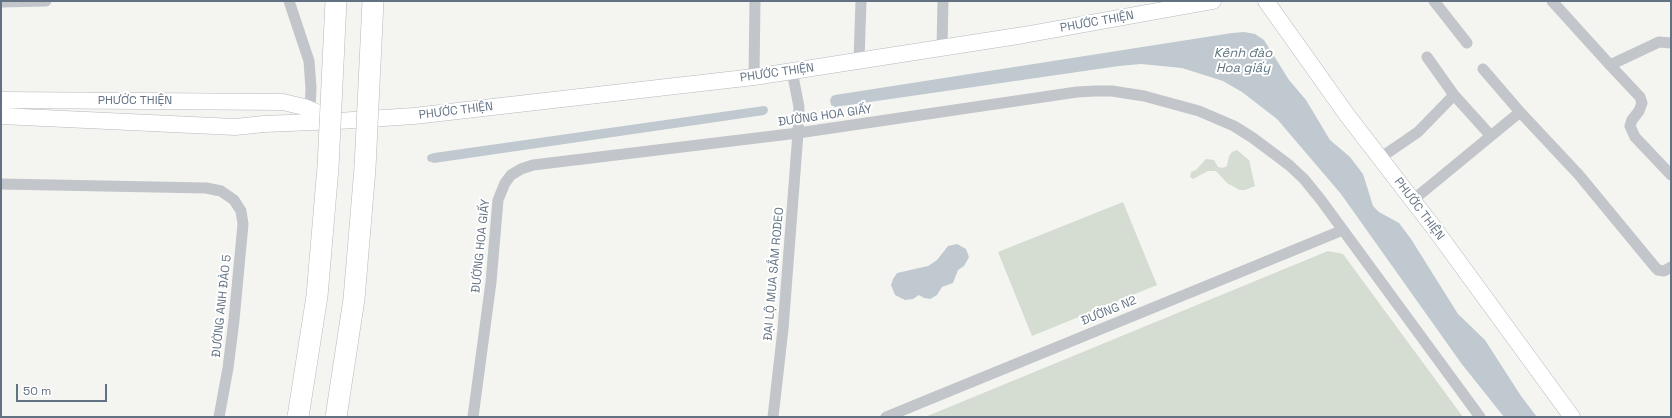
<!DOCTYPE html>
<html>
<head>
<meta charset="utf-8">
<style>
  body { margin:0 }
  #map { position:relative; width:1672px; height:418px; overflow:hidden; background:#f4f5f0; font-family:"Space Grotesk",sans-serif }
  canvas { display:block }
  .frame { position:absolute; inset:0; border:2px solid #627283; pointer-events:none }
  .scale { position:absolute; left:16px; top:384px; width:91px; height:18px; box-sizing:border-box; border:2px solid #627283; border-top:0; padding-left:5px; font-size:12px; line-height:14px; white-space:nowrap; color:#627283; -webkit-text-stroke:3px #fff; paint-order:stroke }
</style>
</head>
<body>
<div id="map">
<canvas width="1672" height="418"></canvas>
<div class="frame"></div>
<div class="scale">50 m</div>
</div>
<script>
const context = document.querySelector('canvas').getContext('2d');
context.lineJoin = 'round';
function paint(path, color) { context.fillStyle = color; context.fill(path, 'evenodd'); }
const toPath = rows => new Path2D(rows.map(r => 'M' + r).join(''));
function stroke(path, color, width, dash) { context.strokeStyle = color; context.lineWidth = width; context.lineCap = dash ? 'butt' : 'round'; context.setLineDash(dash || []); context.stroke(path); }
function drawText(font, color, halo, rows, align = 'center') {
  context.font = font + ' "Space Grotesk",sans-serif'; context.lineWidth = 4; context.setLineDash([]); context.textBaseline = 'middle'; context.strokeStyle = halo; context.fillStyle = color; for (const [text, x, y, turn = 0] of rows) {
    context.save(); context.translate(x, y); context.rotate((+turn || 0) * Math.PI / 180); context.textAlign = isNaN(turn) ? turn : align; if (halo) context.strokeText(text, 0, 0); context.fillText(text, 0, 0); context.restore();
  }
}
const green = toPath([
  [1237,150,1249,160,1255,186,1245,190,1240,190,1227,183,1216,171,1208,171,1193,179,1190,177,1191,172,1196,170,1206,159,1214,160,1218,167,1223,168,1227,166,1229,156,1232,152],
  [1123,202,1157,285,1032,336,998,252],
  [1328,251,1343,254,1463,417,925,417]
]);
const water = toPath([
  [1244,32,1255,34,1264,40,1289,80,1306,100,1330,140,1350,157,1363,174,1373,206,1379,212,1399,223,1411,239,1458,314,1485,340,1521,396,1537,417,1504,417,1461,363,1341,194,1277,119,1242,92,1223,81,1182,68,1141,64,1119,66,835,107,831,105,830,100,832,96,835,95,1232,33],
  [764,106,767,107,768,110,767,113,764,115,434,163,428,161,427,158,428,155,434,153],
  [957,244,966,249,969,257,964,266,958,270,953,283,942,287,937,295,930,299,924,298,919,295,913,299,905,300,895,295,891,285,893,279,897,273,928,266,937,260,948,246]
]);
const street = toPath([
  [289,1,309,61,311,88,310,110],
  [1434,1,1467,43],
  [1552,1,1610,65,1659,42,1671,43],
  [1,2,46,1],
  [942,48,943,1],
  [1427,57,1454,95,1491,136],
  [859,61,861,1],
  [1610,65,1640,97,1642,103,1639,111,1632,120,1630,126,1635,137,1671,175],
  [1483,69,1520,112],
  [754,77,755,1],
  [1380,158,1418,132,1454,95],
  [1,184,206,188,221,191,234,200,241,211,243,224,234,320,228,368,219,417],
  [1413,200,1520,112,1579,175,1655,267,1658,270,1664,271,1671,267],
  [473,417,491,282,498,200,505,183,511,175,521,169,533,165,798,133,1077,92,1095,91,1112,91,1144,96,1199,111,1234,126,1253,138,1289,165,1304,179,1321,200,1480,417],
  [773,417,783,329,798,133,799,107,792,71],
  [886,417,1343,230]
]);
const secondary = toPath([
  [1266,1,1347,115,1434,228,1572,417],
  [1,100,283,102,304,107,333,119],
  [1,116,235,127,264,124,338,121,414,116,754,77,1024,35,1213,1]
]);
const highwayBridge = toPath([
  [298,417,317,296,328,167,336,1],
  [336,417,354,299,365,168,373,1]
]);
const streetNames = [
  ["PHƯỚC THIỆN",1097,22,-10],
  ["PHƯỚC THIỆN",777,73,-8],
  ["PHƯỚC THIỆN",135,101],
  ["PHƯỚC THIỆN",456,111,-7],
  ["ĐƯỜNG HOA GIẤY",825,116,-8],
  ["PHƯỚC THIỆN",1419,209,53],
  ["ĐƯỜNG HOA GIẤY",481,246,-84],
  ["ĐẠI LỘ MUA SẮM RODEO",774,274,-85],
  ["ĐƯỜNG ANH ĐÀO 5",222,306,-84],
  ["ĐƯỜNG N2",1109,311,-22]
];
const waterNames = [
  ["Kênh đào",1243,53],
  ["Hoa giấy",1243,68]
];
paint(green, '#d5dcd1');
paint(water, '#c0c9cf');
stroke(secondary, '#b4b9be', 17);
stroke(street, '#c2c5c9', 11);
stroke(secondary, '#fff', 16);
stroke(highwayBridge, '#b6b9bc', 22, []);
stroke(highwayBridge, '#fff', 21);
drawText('12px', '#627283', '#fff', streetNames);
drawText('italic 13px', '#5e7580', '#fff', waterNames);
</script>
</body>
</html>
